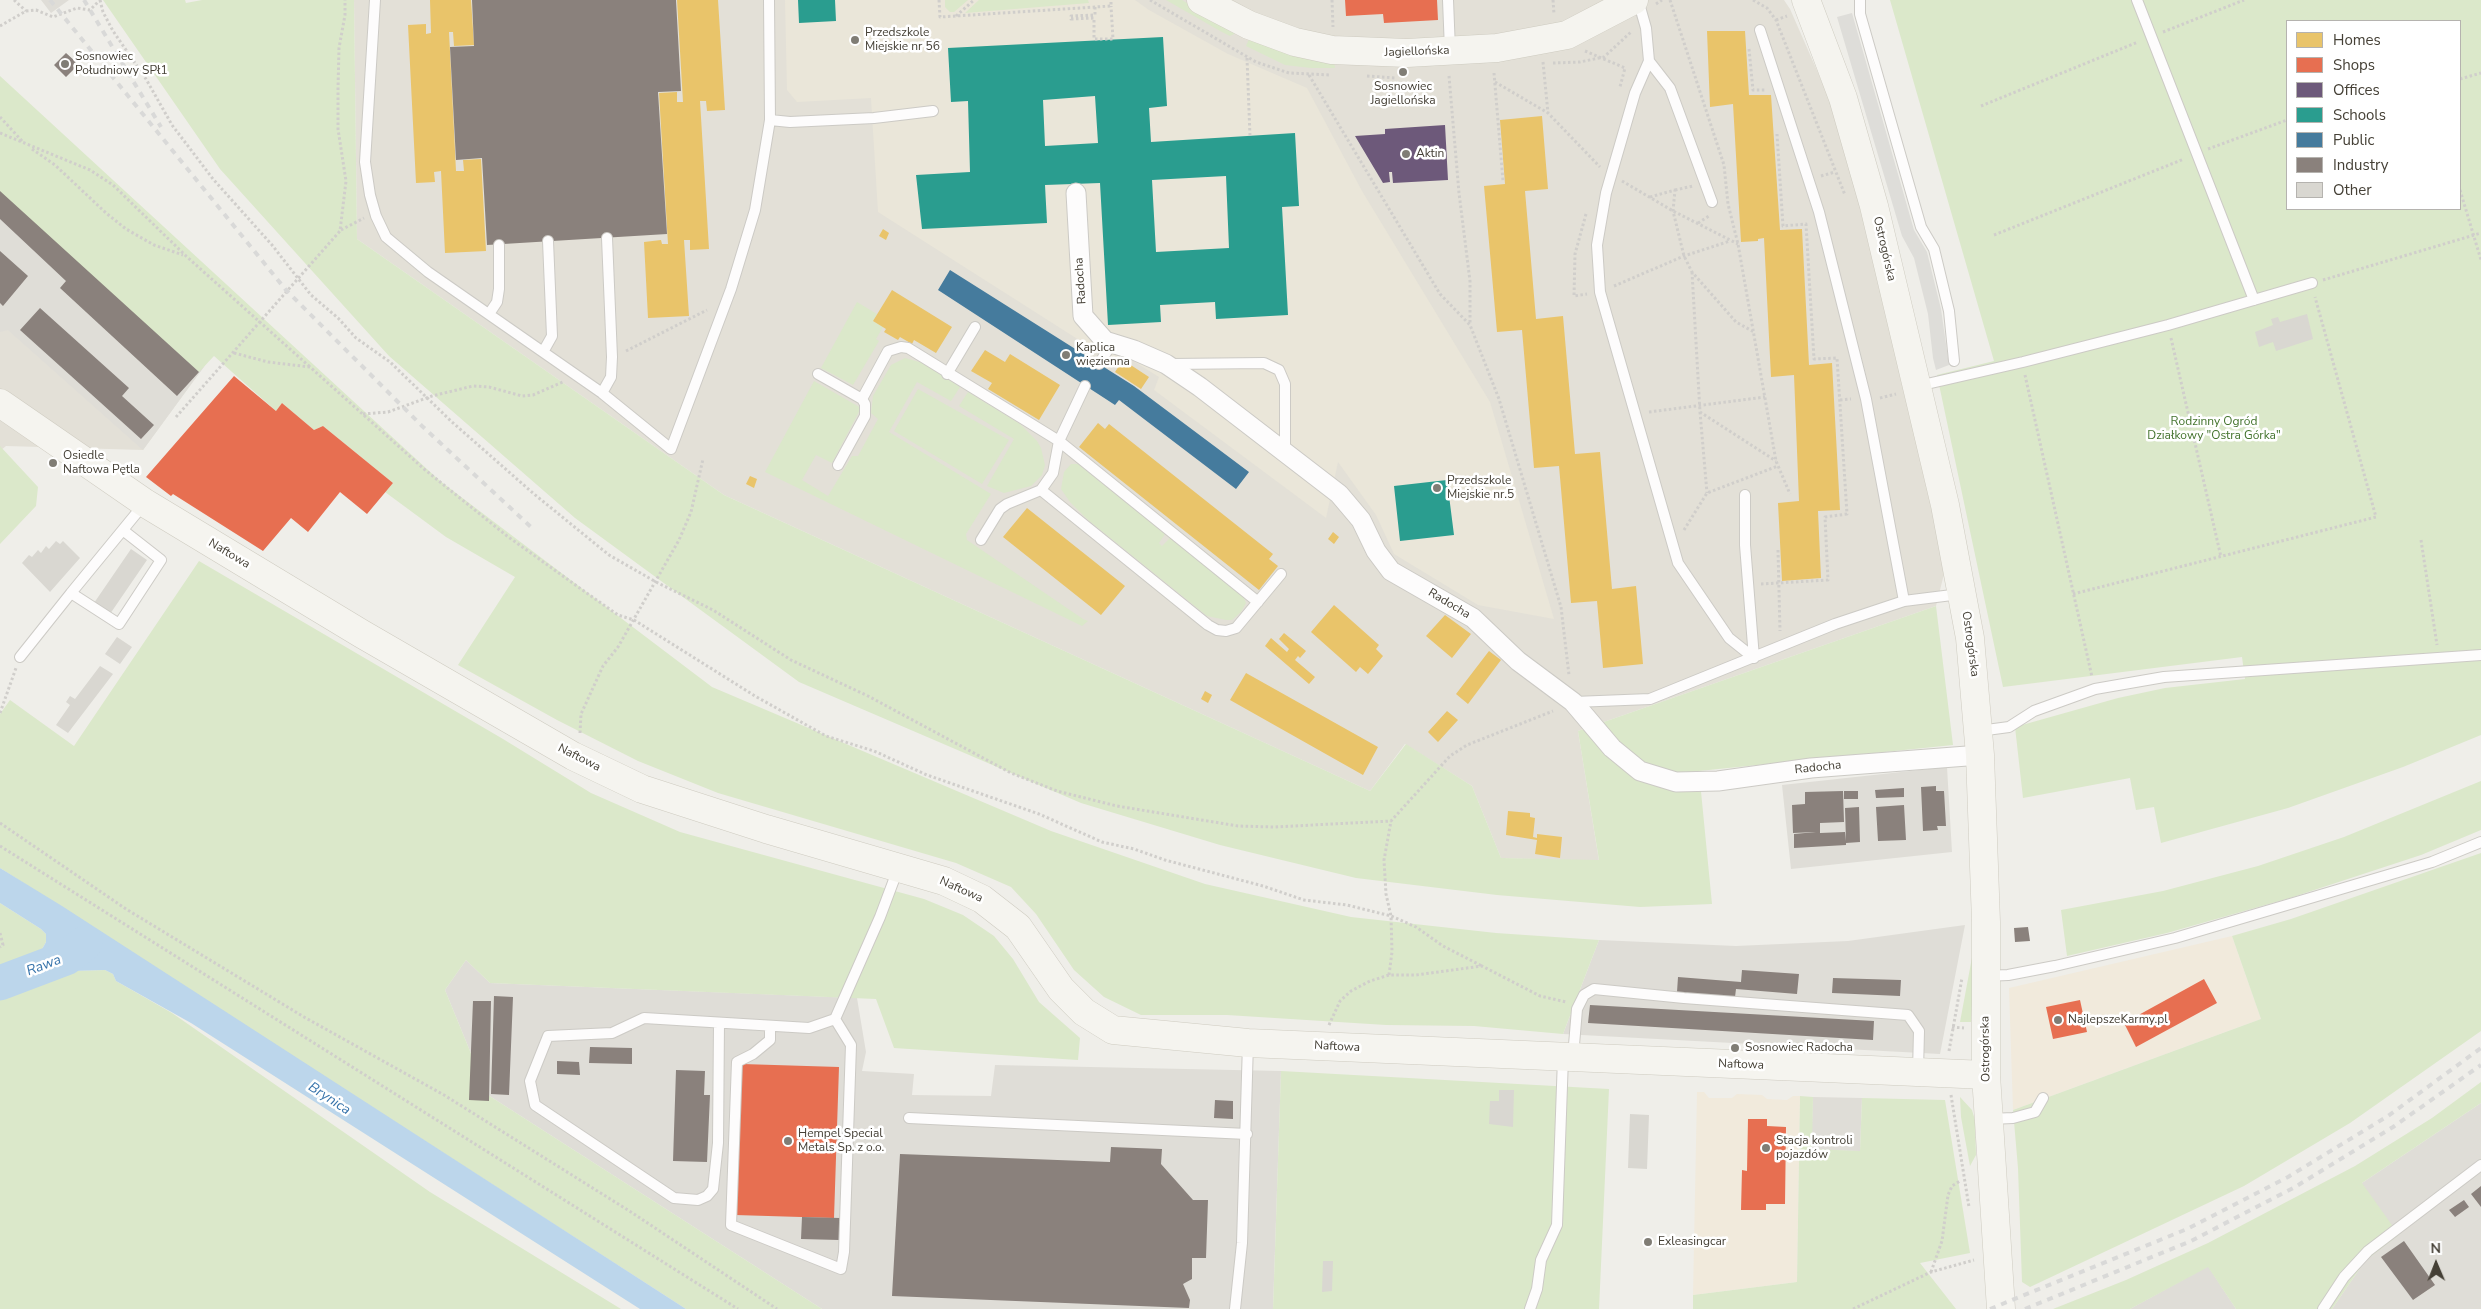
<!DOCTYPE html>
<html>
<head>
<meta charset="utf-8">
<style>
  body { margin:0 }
  #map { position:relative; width:2481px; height:1309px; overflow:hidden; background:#efeee9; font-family:"Nunito Sans",sans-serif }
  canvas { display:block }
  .legend { position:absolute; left:2286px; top:20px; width:175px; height:190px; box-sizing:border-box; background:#fff; border:1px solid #b5b3af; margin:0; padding:6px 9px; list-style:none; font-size:15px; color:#454036 }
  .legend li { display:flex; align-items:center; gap:10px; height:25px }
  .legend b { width:25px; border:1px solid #b5b3af }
  .north { position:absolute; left:2411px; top:1239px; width:50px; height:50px; -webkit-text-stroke:4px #fff; paint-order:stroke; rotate:359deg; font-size:14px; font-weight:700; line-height:20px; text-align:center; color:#454036 }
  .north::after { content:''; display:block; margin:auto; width:18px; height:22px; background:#454036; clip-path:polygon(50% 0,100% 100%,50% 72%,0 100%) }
</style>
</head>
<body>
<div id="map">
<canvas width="2481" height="1309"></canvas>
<ul class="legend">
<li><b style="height:14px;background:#e9c46a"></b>Homes</li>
<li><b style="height:14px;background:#e76f51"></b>Shops</li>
<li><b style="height:14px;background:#6d597a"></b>Offices</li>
<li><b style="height:14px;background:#2a9d8f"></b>Schools</li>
<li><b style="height:14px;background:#457b9d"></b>Public</li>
<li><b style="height:14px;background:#8a817c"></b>Industry</li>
<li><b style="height:14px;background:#d9d7d1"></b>Other</li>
</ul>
<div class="north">N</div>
</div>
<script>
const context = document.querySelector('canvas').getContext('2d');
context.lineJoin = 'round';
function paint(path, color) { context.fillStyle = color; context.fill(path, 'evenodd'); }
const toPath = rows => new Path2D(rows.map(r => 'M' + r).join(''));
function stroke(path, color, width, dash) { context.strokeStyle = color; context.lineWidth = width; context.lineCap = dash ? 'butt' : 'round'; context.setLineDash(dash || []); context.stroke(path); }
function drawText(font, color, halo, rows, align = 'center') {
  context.font = font + ' "Nunito Sans",sans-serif'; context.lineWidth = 5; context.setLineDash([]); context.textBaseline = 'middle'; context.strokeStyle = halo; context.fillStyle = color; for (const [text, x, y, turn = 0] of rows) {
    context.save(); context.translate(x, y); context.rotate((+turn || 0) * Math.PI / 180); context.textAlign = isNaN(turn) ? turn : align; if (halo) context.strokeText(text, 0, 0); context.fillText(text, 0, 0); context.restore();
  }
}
const residential = toPath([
  [354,0,1784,0,1790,9,1837,116,1861,191,1947,562,1936,606,1578,731,1599,861,1501,858,1472,786,1405,744,1370,791,724,495,357,239],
  [0,177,214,353,143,450,6,446,0,451]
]);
const commercial = toPath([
  [2232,936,2261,1019,2013,1110,2009,988],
  [1697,1092,1704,1092,1709,1098,1732,1098,1737,1094,1762,1095,1767,1099,1787,1100,1793,1096,1800,1096,1797,1282,1693,1295]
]);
const industrial = toPath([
  [41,0,69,0,51,13],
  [0,177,214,353,143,450,8,330,0,332],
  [1947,767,1952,852,1791,869,1782,785],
  [1965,925,1940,1054,1563,1034,1599,940,1736,946,1848,941],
  [466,960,490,983,857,998,866,1052,862,1071,914,1074,912,1095,991,1096,995,1065,1281,1071,1273,1309,822,1309,488,1095,445,990],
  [1813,1097,1862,1098,1860,1151,1811,1150],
  [2481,1103,2481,1309,2332,1309,2365,1261,2362,1183],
  [2208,1266,2236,1309,2130,1309]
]);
const education = toPath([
  [785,0,1135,0,1149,10,1228,54,1307,88,1362,191,1490,402,1554,619,1478,605,1394,554,1376,515,1338,462,1326,518,1154,390,1159,377,1122,354,1112,361,878,212,871,98,797,102,787,90]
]);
const green = toPath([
  [103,0,185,0,186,3,202,0,354,0,357,239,724,495,1370,791,1406,744,1472,786,1501,858,1599,860,1578,731,1936,606,1953,745,1699,771,1712,904,1640,907,1497,895,1356,878,1220,845,1081,803,799,682,575,518,389,356,220,169],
  [945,0,968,0,954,12,950,12,945,7],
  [979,0,1088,0,1089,3,965,13],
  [1166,0,1182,0,1236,33,1230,36,1222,32],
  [1890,0,2481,0,2481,735,2403,767,2288,808,2161,843,2154,807,2136,810,2130,778,2023,798,2015,727,2118,698,2165,688,2245,679,2242,657,2003,687,1937,375,1994,361],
  [2287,21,2460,21,2460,209,2287,209],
  [1249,39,1334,60,1335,68,1311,68,1285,65,1246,46],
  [0,76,440,481,712,687,1051,831,1205,884,1351,917,1496,933,1599,940,1563,1034,1474,1026,1386,1025,1227,1015,1141,1015,1104,997,1074,970,1036,914,1011,887,956,863,718,793,638,761,557,720,458,665,515,577,446,537,385,492,393,483,323,426,314,430,282,403,276,411,214,356,199,372,0,194],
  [857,302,877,314,873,321,883,327,876,339,879,341,853,385,821,368],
  [905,358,923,363,960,387,951,401,917,382,889,432,991,494,966,534,967,540,1083,619,1088,621,1082,626,765,472,814,381,861,408,832,463,816,455,802,480,828,496,852,456,858,456,878,419,871,413,873,396,891,365],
  [918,389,1009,440,982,484,894,431],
  [968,392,1020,424,1037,441,1041,448,1045,465,1042,475,1031,486,1004,493,987,486,1014,439,959,406],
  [0,446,38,487,36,506,0,544],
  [1071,464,1078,464,1165,534,1159,543,1162,546,1170,538,1243,596,1246,603,1241,612,1232,620,1226,620,1207,616,1088,520,1070,502,1061,489,1064,472],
  [199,561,503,739,591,793,680,832,924,899,963,915,994,936,1013,959,1039,1002,1080,1038,1078,1060,894,1048,876,999,490,983,466,960,445,990,488,1095,822,1309,686,1309,0,868,0,714,10,700,74,746],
  [2481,781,2481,830,2421,855,2290,898,2167,933,2067,956,2061,910,2163,891,2258,866,2344,837],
  [2481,853,2481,1031,2350,1123,2244,1186,2030,1287,2022,1282,2018,1168,2013,1110,2261,1019,2232,936,2291,919],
  [0,903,41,929,46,934,46,942,41,951,27,964,0,978],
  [1976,936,1971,1022,1960,1022],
  [105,970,113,974,116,981,172,1013,430,1192,621,1309,0,1309,0,989,44,976,71,971],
  [1281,1071,1609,1089,1599,1309,1273,1309],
  [2481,1082,2481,1103,2362,1183,2399,1235,2365,1261,2332,1309,2236,1309,2208,1267,2130,1309,2053,1309,2126,1280,2208,1243,2355,1166,2432,1118],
  [1800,1096,1813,1097,1812,1149,1860,1151,1862,1098,1945,1100,1970,1253,1920,1263,1956,1309,1693,1309,1693,1295,1797,1282],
  [1960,1097,1972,1110,1975,1120,1976,1155,1970,1166,1961,1117]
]);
const parking = toPath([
  [1852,13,1914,230,1927,252,1941,309,1949,365,1936,370,1933,358,1928,314,1914,258,1902,236,1837,17]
]);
const water = toPath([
  [0,868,62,906,686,1309,640,1309,191,1023,116,981,113,974,105,970,71,971,74,951,41,951,46,942,46,934,41,929,0,903]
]);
const homes = toPath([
  [430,0,471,0,474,45,454,46,453,32,449,32,456,171,464,171,463,160,481,159,486,251,445,253,441,171,434,172,435,182,416,183,408,25,426,24,426,34,431,33],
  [677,0,718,0,725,110,707,111,706,101,700,101,709,249,690,250,690,240,684,240,689,316,648,318,644,242,661,240,662,244,668,244,659,93,677,92,677,102,683,102],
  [1707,31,1745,31,1749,95,1771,95,1780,230,1802,229,1809,365,1832,363,1840,510,1818,511,1821,578,1782,581,1778,503,1799,501,1794,375,1771,377,1764,238,1758,239,1758,241,1741,242,1733,104,1710,107],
  [1542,116,1548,189,1525,191,1536,319,1563,316,1575,454,1600,452,1612,589,1636,586,1643,664,1603,668,1597,601,1571,603,1559,466,1534,468,1522,330,1497,332,1484,186,1505,184,1500,120],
  [883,229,889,233,886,240,879,236],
  [892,290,952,327,936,353,914,340,912,344,900,337,898,340,884,332,886,329,873,321],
  [985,350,1005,362,1010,354,1060,385,1039,420,988,389,992,383,971,371],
  [1123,360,1149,377,1141,389,1115,372],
  [1098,423,1105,429,1109,424,1273,554,1269,559,1278,566,1259,590,1079,447],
  [750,476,757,479,754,488,746,484],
  [1027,508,1125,586,1101,615,1003,537],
  [1333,532,1339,537,1334,544,1328,539],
  [1334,605,1379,645,1376,649,1383,656,1368,674,1360,667,1356,672,1311,632],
  [1445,615,1471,634,1452,658,1426,636],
  [1284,633,1306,651,1300,658,1298,656,1295,660,1315,677,1309,684,1265,646,1271,638,1287,652,1289,649,1279,639],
  [1489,651,1501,660,1468,704,1456,694],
  [1246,673,1378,747,1363,775,1230,700],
  [1205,691,1212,695,1208,703,1201,699],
  [1447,711,1458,720,1438,742,1428,732],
  [1508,811,1530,813,1530,817,1535,818,1533,837,1537,838,1537,834,1562,837,1560,858,1535,854,1537,840,1506,835]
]);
const shops = toPath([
  [1345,0,1437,0,1438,20,1384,23,1383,14,1346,16],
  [234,376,276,411,282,403,314,430,323,426,393,483,367,514,340,492,308,532,291,518,263,551,173,494,171,496,146,477],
  [2204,979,2217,1003,2136,1047,2124,1023],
  [2080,1000,2087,1032,2053,1039,2046,1007],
  [742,1064,839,1067,834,1218,735,1215],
  [1748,1119,1767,1119,1767,1126,1786,1127,1785,1204,1766,1204,1766,1210,1741,1210,1742,1170,1747,1171]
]);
const offices = toPath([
  [1445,125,1448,180,1393,183,1392,172,1389,172,1390,182,1383,183,1355,136,1385,134,1385,129]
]);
const schools = toPath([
  [798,0,835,0,836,21,799,23],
  [1163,37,1167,106,1149,108,1151,142,1295,133,1299,206,1282,207,1288,315,1216,319,1215,302,1160,305,1161,322,1108,325,1100,183,1045,185,1047,223,922,229,916,175,970,172,968,101,951,102,948,48],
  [1095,96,1098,143,1045,146,1043,100],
  [1226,176,1229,248,1156,252,1152,180],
  [1447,480,1454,535,1400,541,1394,486]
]);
const public = toPath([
  [950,270,1134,386,1249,472,1236,489,1119,400,1115,405,938,290]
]);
const industry = toPath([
  [472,0,676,0,681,91,658,92,667,234,487,245,482,158,456,160,450,47,474,46],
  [66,53,76,62,73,66,75,68,66,77,54,65],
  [0,191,199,372,177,396,60,288,66,281,0,219],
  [0,251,28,276,3,306,0,303],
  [40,308,129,388,122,396,154,425,141,439,20,330],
  [1936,786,1936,791,1944,791,1946,826,1937,826,1938,830,1923,831,1921,787],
  [1904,788,1904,797,1876,798,1875,790],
  [1843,791,1844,822,1820,823,1820,833,1845,832,1846,841,1845,808,1859,807,1860,842,1846,843,1846,845,1794,848,1794,834,1816,832,1793,833,1792,805,1805,804,1805,792],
  [1844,791,1858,791,1858,799,1844,799],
  [1904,805,1906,840,1878,841,1876,807],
  [2028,927,2030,941,2015,942,2014,928],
  [1742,970,1799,974,1797,994,1736,989,1735,997,1677,992,1678,977,1741,982],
  [1833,978,1901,980,1900,996,1832,993],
  [494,996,513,997,509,1095,491,1094],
  [473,1001,491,1001,489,1101,469,1100],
  [1590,1005,1874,1021,1873,1040,1588,1023],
  [590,1047,632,1048,632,1064,589,1063],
  [557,1061,579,1062,580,1075,557,1074],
  [676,1070,705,1071,704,1095,710,1095,707,1162,673,1161],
  [1215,1100,1233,1101,1233,1119,1214,1118],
  [1111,1147,1162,1149,1161,1164,1193,1200,1208,1200,1206,1258,1192,1258,1192,1279,1183,1284,1190,1300,1189,1308,892,1296,900,1154,1110,1162],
  [2481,1186,2481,1207,2471,1194],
  [2464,1200,2469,1207,2455,1217,2449,1210],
  [802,1217,840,1218,839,1240,801,1239],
  [2404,1241,2435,1285,2413,1300,2381,1257]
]);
const river = toPath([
  [0,983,66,958,85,943]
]);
const building = toPath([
  [2307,314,2313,339,2276,351,2273,342,2259,347,2255,332,2273,325,2271,319,2278,317,2280,322],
  [56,541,60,544,63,541,80,558,50,592,22,563,29,555,32,557,38,550,41,553,46,546,49,549],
  [131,549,147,560,110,614,94,603],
  [117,637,132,647,120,664,105,654],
  [100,666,113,674,68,733,56,725,70,705,66,702,70,696,75,699],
  [1499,1090,1514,1090,1513,1127,1489,1124,1490,1101,1499,1101],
  [1630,1114,1649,1115,1647,1169,1628,1168],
  [1323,1261,1333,1261,1332,1291,1322,1292]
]);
const path = toPath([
  [14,0,26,11],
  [100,0,103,12,113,31,146,79,172,125,213,179,272,245,311,295,338,318,356,338,390,362,452,422,534,494,609,555,656,582,713,610,791,660,868,696,1011,773,1057,791,1117,806,1238,826,1274,827,1391,821,1450,756,1467,745,1553,711],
  [939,0,940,17,1111,6,1111,0],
  [1150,0,1256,62,1289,73,1331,75],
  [1332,0,1333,27],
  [1553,0,1554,14],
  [1670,0,1724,165,1728,204,1738,244,1776,461,1790,494],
  [1753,0,1767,8,1776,20,1845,195],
  [1656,4,1662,0],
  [1095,7,1095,15,1071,16,1071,19,1094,18,1094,39,1113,39,1111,6],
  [956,16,974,0],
  [1776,20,1787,16],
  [0,26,26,11,36,10,53,17,77,8,90,10,100,0],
  [2163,32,2244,0],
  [1749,49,1753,90,1765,90],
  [1585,51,1625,68,1620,87],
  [1247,58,1250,136],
  [1543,62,1548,113],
  [1553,63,1580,62,1604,57,1631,32],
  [1494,73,1503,181],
  [1309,75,1440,294,1470,325,1499,399,1561,607,1569,675],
  [1367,76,1396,78],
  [1449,76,1459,193,1470,281,1470,325],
  [2460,79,2481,73],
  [1495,82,1548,113,1600,167],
  [1981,106,2138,42],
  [0,117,23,142],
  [0,133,90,170,113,185,186,256,310,367],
  [32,149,55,165,106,213,126,229,154,245,183,255],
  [2208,149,2287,120],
  [1821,176,1835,172],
  [1622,181,1673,211,1738,244],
  [1675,190,1693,186],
  [2460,190,2481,260],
  [1650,197,1675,190,1673,211,1684,256,1692,272,1736,322,1754,332],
  [1586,214,1575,254,1574,296,1587,294],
  [1698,223,1709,216],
  [341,230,364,218],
  [1994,235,2184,159],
  [1692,272,1700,412,1776,461],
  [2323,280,2481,233],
  [1614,286,1684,256,1730,241],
  [2171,338,2221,557],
  [626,351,707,310],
  [234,353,268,362,310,367,424,469,507,536,581,589,618,615,634,620,755,696,826,736,874,751,927,775,1039,814,1102,842,1134,849,1165,860,1263,886,1304,900,1347,905,1391,916,1416,927,1443,946,1482,966],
  [2025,375,2092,677],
  [1880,398,1896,394],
  [1840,400,1851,399],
  [1649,412,1765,397],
  [1700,412,1707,493],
  [363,414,388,412,432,396,473,386,489,387,522,396,533,395,563,382],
  [176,417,340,231,346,181,338,129,338,88,339,48,345,15,345,0],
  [1684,530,1707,493,1778,466],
  [2421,540,2437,645],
  [1778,550,1780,631],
  [1761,584,1828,580,1825,517,1847,514,1837,358,1814,359,1806,224,1783,226,1777,134],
  [2073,594,2376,517,2315,297],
  [0,713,16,668],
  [580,733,581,714,603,666,618,647,679,540,691,512,703,459],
  [0,823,126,909,304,1017,444,1095,631,1212,777,1309],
  [0,846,738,1309],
  [0,933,3,945,0,947],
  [1389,975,1392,952,1391,916,1386,894,1384,860,1391,821],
  [1329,1025,1340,1001,1351,991,1370,981,1389,975,1416,975,1482,966,1540,996,1566,1002],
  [1952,1027,1964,1028],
  [1949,1051,1962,978],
  [1951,1095,1969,1207],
  [1931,1272,1942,1241,1948,1195,1952,1186,1960,1181],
  [1853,1309,1931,1272,1974,1260]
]);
const lane = toPath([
  [375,0,365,162,370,195,376,216,386,237,428,272,602,393,671,449,731,289,755,210,770,120,769,0],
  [1448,0,1450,50],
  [1638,0,1646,28,1649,61,1635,93,1606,193,1597,245,1600,292,1678,563,1729,638,1754,658],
  [1860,0,1860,14,1921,227,1934,249,1949,311,1954,361],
  [2137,0,2254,300],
  [1760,30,1819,212,1866,399,1904,601],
  [1649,61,1670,88,1712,202],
  [770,120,790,122,874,118,933,111],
  [489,314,497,302,499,289,499,245],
  [543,352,552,336,548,241],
  [1099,364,1112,343],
  [1171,364,1264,363,1279,370,1285,384,1285,451],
  [818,374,862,399],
  [947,374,975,327],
  [1918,386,2023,362,2168,325,2312,283],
  [602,393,611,377,612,357,607,238],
  [838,465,865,416,865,404,862,399,888,351,901,347,908,348,1059,441,1258,602],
  [1041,490,1208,625,1217,630,1226,631,1236,628,1281,574],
  [1745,495,1745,545,1754,658],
  [124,531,161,560,119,624,71,593,144,504],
  [981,540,1000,509,1007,504,1041,490,1053,473,1059,441,1085,386],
  [20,657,71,593],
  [1574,702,1650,699,1835,624,1904,601,1960,594],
  [1979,731,2009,727,2034,711,2095,689,2164,677,2481,655],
  [1986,976,2008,975,2055,966,2175,938,2432,862,2481,842],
  [719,1023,718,1143,713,1189,707,1196,698,1200,674,1198,535,1105,530,1081,548,1036,612,1033,644,1018,809,1028,835,1019,880,917,898,869],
  [770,1026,770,1040,753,1054,737,1062,731,1225,841,1269,844,1252,851,1045,835,1019],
  [1573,1057,1577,1009,1584,995,1594,989,1684,998,1908,1015,1919,1031,1918,1071],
  [909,1118,1247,1134],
  [1990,1119,2013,1118,2035,1112,2043,1098],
  [1235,1309,1242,1243,1248,1043],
  [1530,1309,1537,1289,1541,1260,1557,1225,1563,1058],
  [2323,1309,2344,1277,2368,1251,2481,1165]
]);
const street = toPath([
  [1076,193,1083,316,1105,341,1134,350,1166,364,1200,387,1339,494,1361,520,1376,551,1391,571,1473,618,1518,661,1573,702,1612,748,1640,771,1676,782,1718,781,1811,768,1980,755]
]);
const secondary = toPath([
  [1201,0,1249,25,1295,42,1332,50,1407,53,1497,48,1567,35,1634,0],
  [1806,0,1843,98,1874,206,1945,505,1970,638,1980,755,1986,922,1986,1075,2001,1309],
  [0,403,145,503,362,634,573,756,642,789,766,829,944,881,982,899,1018,927,1061,989,1084,1012,1113,1030,1248,1043,1986,1075]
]);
const rail = toPath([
  [50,0,286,290,422,426,531,527],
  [84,0,161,127],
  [1990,1309,2187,1229,2288,1177,2388,1116,2481,1048],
  [2025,1309,2191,1241,2295,1187,2393,1127,2481,1065]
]);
const markers = [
  [855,40,5,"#807d75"],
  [65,64,5,"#807d75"],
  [1403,72,5,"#807d75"],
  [1406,154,5,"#807d75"],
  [1066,355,5,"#807d75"],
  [53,463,5,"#807d75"],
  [1437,488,5,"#807d75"],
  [2058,1020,5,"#807d75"],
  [1735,1048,5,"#807d75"],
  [788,1141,5,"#807d75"],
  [1766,1148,5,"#807d75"],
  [1648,1242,5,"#807d75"]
];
const poiNames = [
  ["Przedszkole",865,33],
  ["Miejskie nr 56",865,47],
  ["Sosnowiec",75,57],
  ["Południowy SPł1",75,71],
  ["Sosnowiec",1403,87,"center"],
  ["Jagiellońska",1403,101,"center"],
  ["Aktin",1416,154],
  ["Kaplica",1076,348],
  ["więzienna",1076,362],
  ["Osiedle",63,456],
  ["Naftowa Pętla",63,470],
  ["Przedszkole",1447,481],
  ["Miejskie nr.5",1447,495],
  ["NajlepszeKarmy.pl",2068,1020],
  ["Sosnowiec Radocha",1745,1048],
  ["Hempel Special",798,1134],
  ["Metals Sp. z o.o.",798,1148],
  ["Stacja kontroli",1776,1141],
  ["pojazdów",1776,1155],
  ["Exleasingcar",1658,1242]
];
const streetNames = [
  ["Jagiellońska",1417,52,-2],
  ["Ostrogórska",1884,249,77],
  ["Radocha",1081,281,-94],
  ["Naftowa",229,554,31],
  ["Radocha",1449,604,31],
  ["Ostrogórska",1970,644,82],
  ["Naftowa",579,758,27],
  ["Radocha",1818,768,-6],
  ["Naftowa",961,890,24],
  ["Naftowa",1337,1047,3],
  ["Ostrogórska",1986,1049,-91],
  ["Naftowa",1741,1065,2]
];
const parkNames = [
  ["Rodzinny Ogród",2214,422],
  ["Działkowy \"Ostra Górka\"",2214,436]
];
const waterNames = [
  ["Rawa",44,966,-21],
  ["Brynica",329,1099,33]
];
paint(residential, '#e3e0d7');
paint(commercial, '#f1eadc');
paint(industrial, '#dfddd7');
paint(education, '#eae6d9');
paint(green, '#dbe8ca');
paint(parking, '#deddd9');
paint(water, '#bcd6eb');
paint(homes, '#e9c46a');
paint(shops, '#e76f51');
paint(offices, '#6d597a');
paint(schools, '#2a9d8f');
paint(public, '#457b9d');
paint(industry, '#8a817c');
stroke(river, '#bcd6eb', 35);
paint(building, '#d9d7d1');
stroke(lane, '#cccac5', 12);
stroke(street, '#cccac5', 21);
stroke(secondary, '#cecbc0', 29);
stroke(path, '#d0cecb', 3, [2.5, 2.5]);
stroke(lane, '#fdfcfc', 10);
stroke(street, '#fdfcfc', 19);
stroke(secondary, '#f5f4ef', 28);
stroke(rail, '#d9d9d8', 4, [6, 6]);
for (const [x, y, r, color] of markers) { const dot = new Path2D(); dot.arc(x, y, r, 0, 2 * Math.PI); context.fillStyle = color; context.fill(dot); stroke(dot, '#fff', 2); }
drawText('12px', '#454036', '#fff', poiNames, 'left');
drawText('12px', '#454036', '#fff', streetNames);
drawText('12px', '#43732d', '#fff', parkNames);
drawText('italic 14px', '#3572aa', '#fff', waterNames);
</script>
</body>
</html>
